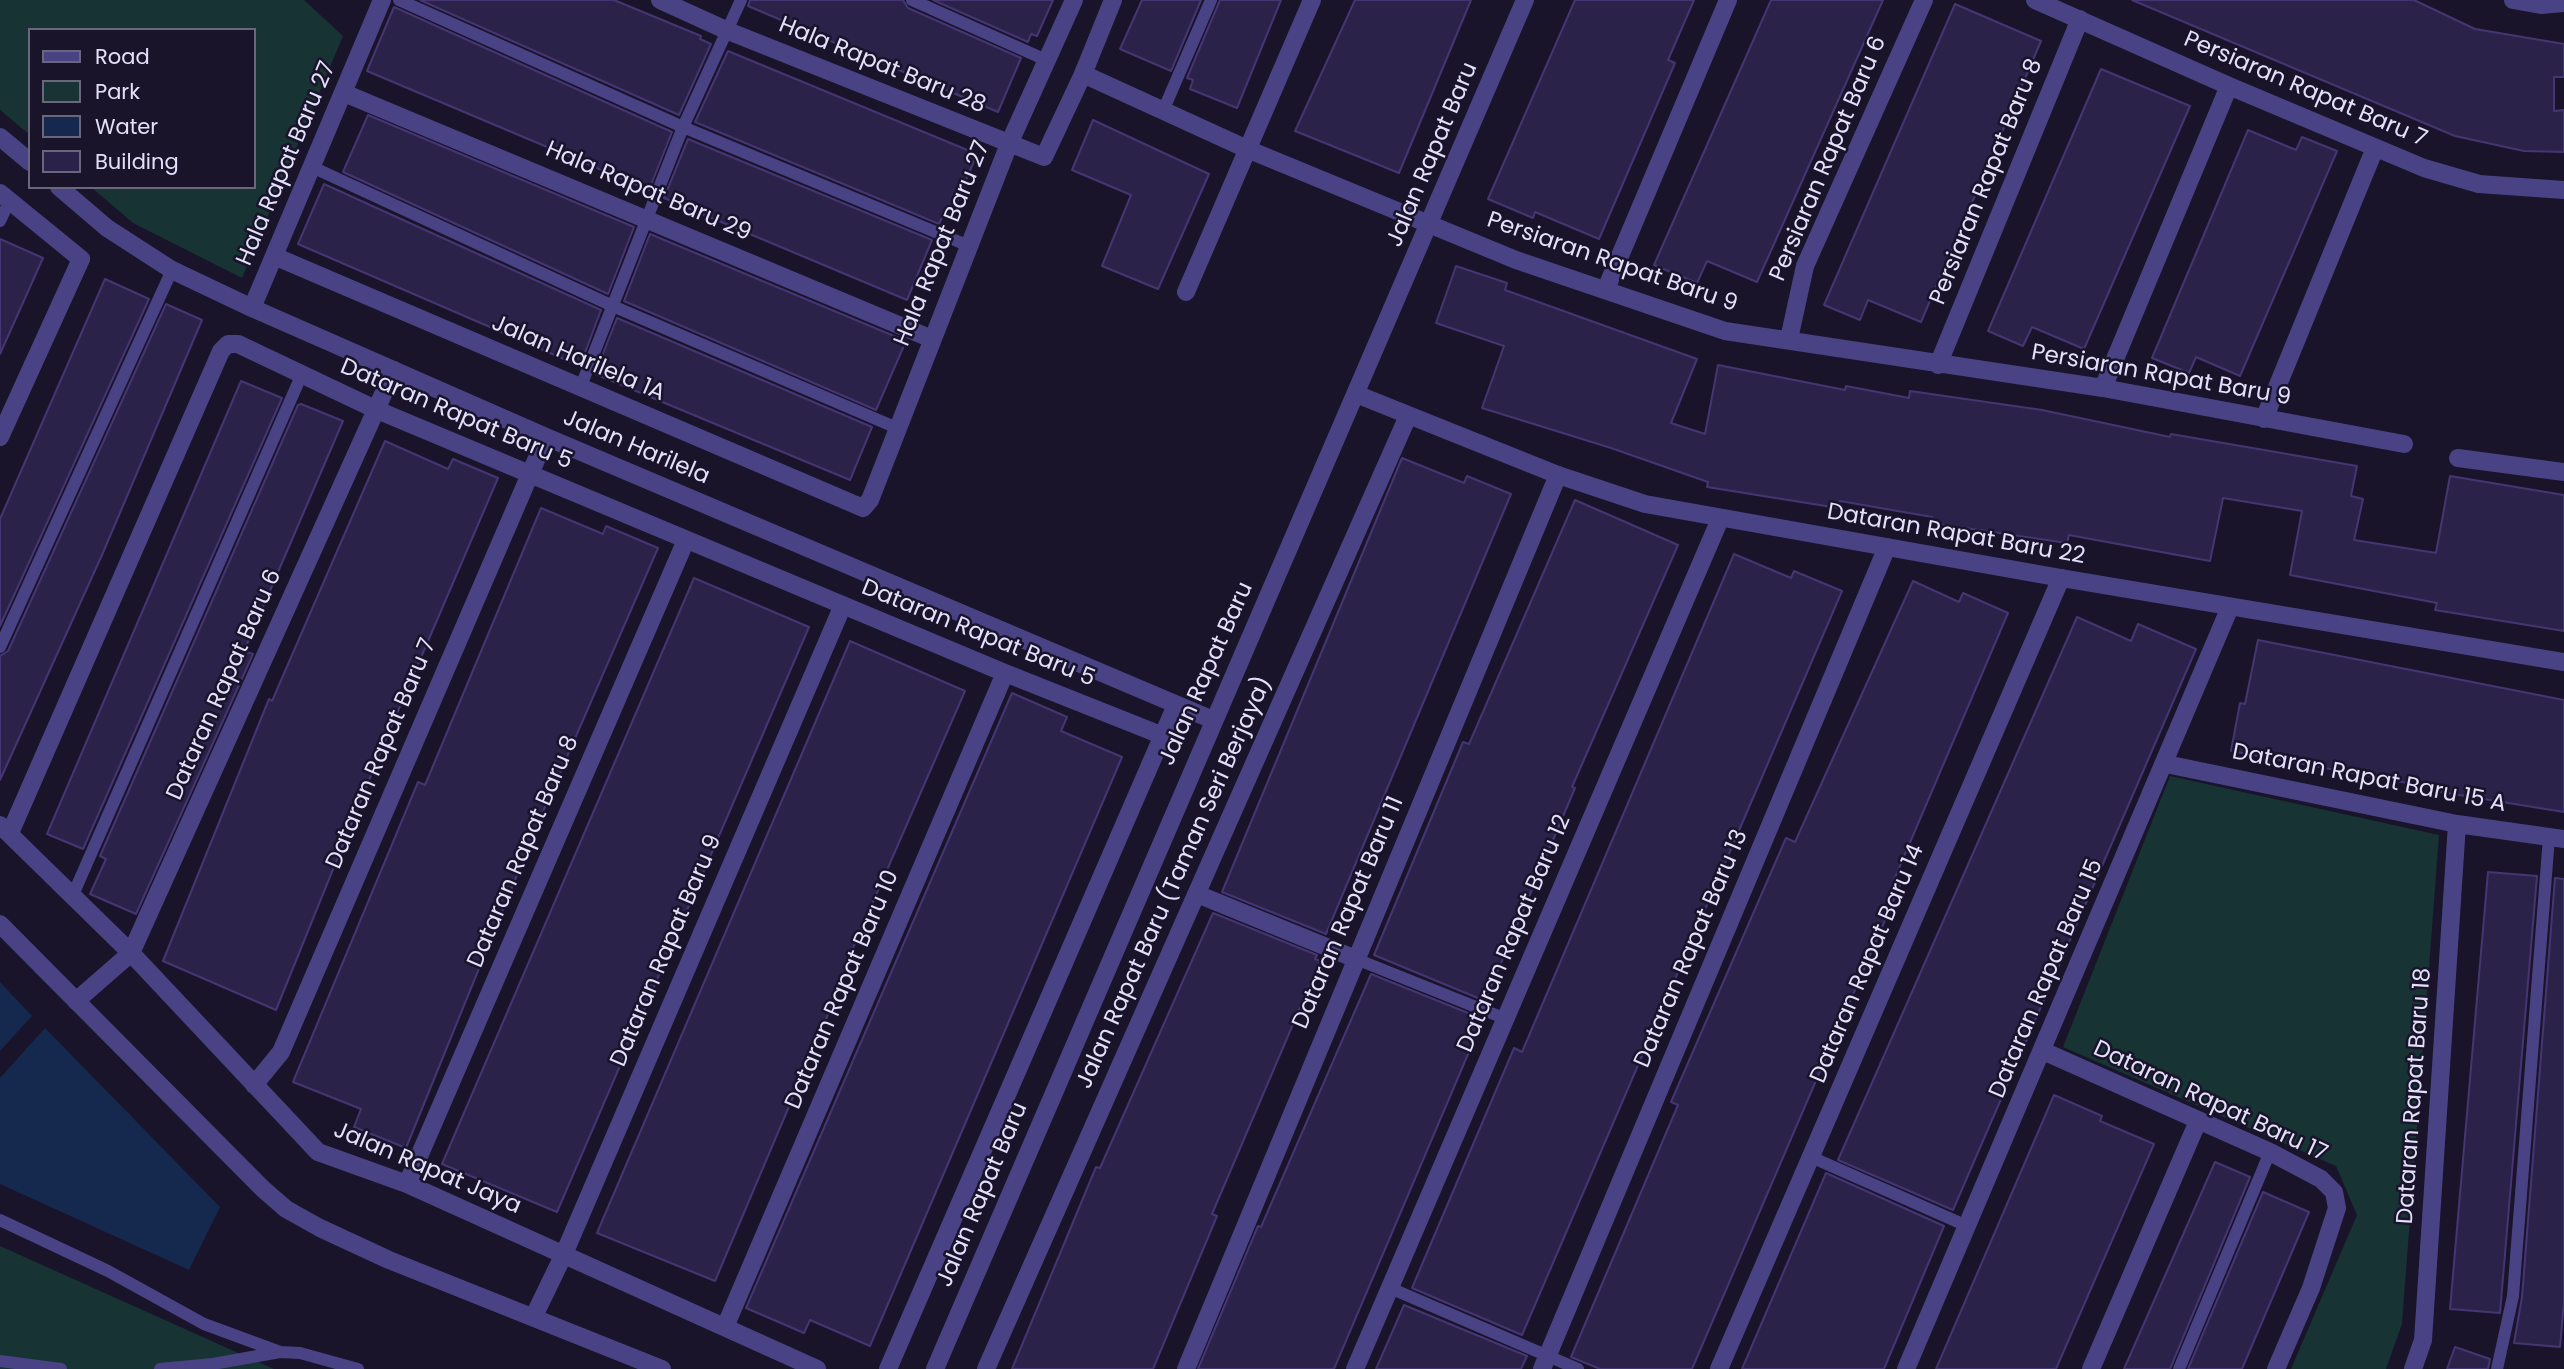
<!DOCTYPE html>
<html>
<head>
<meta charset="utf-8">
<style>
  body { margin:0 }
  #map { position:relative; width:2564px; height:1369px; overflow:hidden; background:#19142a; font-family:Poppins,sans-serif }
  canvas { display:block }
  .legend { position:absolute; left:28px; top:28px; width:228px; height:161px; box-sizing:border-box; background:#19142a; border:2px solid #6a667e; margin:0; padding:9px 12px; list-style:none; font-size:21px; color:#e4e0fc }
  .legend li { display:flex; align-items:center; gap:14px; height:35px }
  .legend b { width:35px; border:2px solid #6a667e }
</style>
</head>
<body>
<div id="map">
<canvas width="2564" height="1369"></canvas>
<ul class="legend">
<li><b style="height:9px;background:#494385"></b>Road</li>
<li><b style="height:19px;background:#173334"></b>Park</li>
<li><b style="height:19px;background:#15284d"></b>Water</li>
<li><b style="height:19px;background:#2b2249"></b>Building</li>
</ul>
</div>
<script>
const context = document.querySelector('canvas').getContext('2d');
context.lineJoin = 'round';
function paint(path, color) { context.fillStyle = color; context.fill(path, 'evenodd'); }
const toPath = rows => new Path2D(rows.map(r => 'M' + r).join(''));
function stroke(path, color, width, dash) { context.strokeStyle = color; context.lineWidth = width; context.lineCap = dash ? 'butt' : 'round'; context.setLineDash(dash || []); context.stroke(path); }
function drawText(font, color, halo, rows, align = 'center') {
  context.font = font + ' Poppins,sans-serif'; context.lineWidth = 5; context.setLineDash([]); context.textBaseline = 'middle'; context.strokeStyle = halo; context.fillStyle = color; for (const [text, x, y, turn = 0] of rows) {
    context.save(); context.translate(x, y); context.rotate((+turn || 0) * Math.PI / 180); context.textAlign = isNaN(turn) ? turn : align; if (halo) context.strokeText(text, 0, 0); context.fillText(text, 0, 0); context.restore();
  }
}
const green = toPath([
  [0,0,304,0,343,36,242,278,133,223,91,187,254,187,254,30,30,30,30,135,0,110],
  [2170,776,2439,835,2402,1324,2386,1369,2291,1369,2357,1215,2336,1166,2063,1047],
  [0,1246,274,1369,0,1369]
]);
const water = toPath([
  [0,982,32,1016,0,1051],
  [45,1028,220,1207,189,1270,0,1184,0,1078]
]);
const building = toPath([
  [420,0,614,0,701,36,700,39,711,44,679,115,420,0],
  [750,0,903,0,908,8,1021,58,998,112,748,6,750,0],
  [933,0,1053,0,1037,36,1031,34,1028,42,933,0],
  [1142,0,1201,0,1171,71,1120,49,1142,0],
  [1220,0,1281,0,1237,108,1190,89,1193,80,1187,78,1220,0],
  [1355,0,1471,0,1399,173,1295,131,1355,0],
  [1575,0,1694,0,1668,60,1675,63,1599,239,1535,212,1533,218,1488,199,1575,0],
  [1771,0,1883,0,1757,282,1707,261,1697,283,1654,265,1771,0],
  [2132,0,2414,0,2475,29,2564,44,2564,77,2554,77,2554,111,2564,110,2564,152,2524,151,2455,136,2132,0],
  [1955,4,2041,41,1921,322,1868,300,1860,320,1824,305,1955,4],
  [394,7,672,132,649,190,367,71,394,7],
  [728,51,977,154,951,216,944,213,939,224,695,122,728,51],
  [2101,69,2190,106,2084,349,2032,327,2023,346,1988,331,2101,69],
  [368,115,634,227,608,294,343,172,368,115],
  [1093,120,1209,174,1158,289,1102,266,1131,195,1072,170,1093,120],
  [2248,130,2296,150,2302,137,2337,151,2240,376,2196,357,2189,373,2152,358,2248,130],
  [688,139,932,240,907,300,664,198,688,139],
  [324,184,601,310,580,366,298,244,324,184],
  [650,234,906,341,876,410,624,301,650,234],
  [0,239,43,258,0,354,0,239],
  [1456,266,1507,283,1505,290,1697,359,1671,423,1705,434,1718,365,1845,390,1846,386,1909,398,1910,391,2042,410,2170,437,2171,434,2357,466,2351,496,2363,499,2354,540,2436,553,2450,476,2564,495,2564,631,2435,610,2437,603,2290,575,2302,511,2223,498,2210,561,2069,535,2067,543,1931,523,1932,517,1840,501,1838,508,1707,487,1708,482,1611,448,1482,408,1504,346,1436,323,1456,266],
  [105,279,149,299,0,626,0,519,105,279],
  [166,304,202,320,102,555,0,780,0,656,8,651,166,304],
  [617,318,872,427,850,480,595,374,617,318],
  [241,381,282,398,83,849,47,834,241,381],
  [301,404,343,421,244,651,253,654,136,914,90,894,106,859,100,856,298,405,301,404],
  [385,441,448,469,453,459,498,478,383,746,276,1010,163,961,269,699,272,701,385,441],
  [1402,458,1464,483,1467,476,1511,494,1326,934,1222,892,1402,458],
  [1575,500,1678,545,1572,787,1575,788,1485,1001,1374,955,1463,742,1469,744,1575,500],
  [541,508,603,534,606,526,658,548,539,821,406,1148,354,1127,361,1109,293,1082,418,782,425,785,541,508],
  [1734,554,1791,578,1794,571,1842,591,1522,1335,1412,1288,1514,1048,1522,1052,1734,554],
  [694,578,809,627,557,1212,442,1164,694,578],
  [1913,581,1959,602,1963,593,2008,613,1894,880,1901,883,1692,1369,1600,1369,1571,1357,1678,1105,1671,1102,1786,838,1795,842,1913,581],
  [2077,617,2131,641,2138,624,2196,649,1953,1210,1838,1160,2077,617],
  [2258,640,2564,700,2564,812,2434,791,2435,788,2231,751,2240,703,2245,704,2258,640],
  [850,641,965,691,846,964,849,965,715,1281,597,1233,850,641],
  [1012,693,1067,717,1061,731,1122,757,870,1346,810,1320,804,1333,746,1308,1012,693],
  [2488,872,2537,876,2500,1313,2450,1309,2488,872],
  [2555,878,2564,879,2564,1302,2560,1347,2514,1343,2522,1297,2555,878],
  [1213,913,1317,955,1315,959,1320,961,1212,1214,1217,1216,1153,1369,1012,1369,1096,1167,1100,1168,1213,913],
  [1371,974,1483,1019,1334,1369,1198,1369,1258,1226,1261,1227,1371,974],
  [2054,1095,2102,1116,2100,1121,2154,1144,2056,1369,1936,1369,2054,1095],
  [2215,1162,2250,1177,2170,1369,2124,1369,2215,1162],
  [1826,1173,1944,1226,1884,1369,1742,1369,1826,1173],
  [2263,1192,2309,1212,2242,1369,2188,1369,2263,1192],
  [1404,1305,1527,1356,1521,1369,1376,1369,1404,1305],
  [2455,1347,2490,1359,2488,1369,2447,1369,2455,1347]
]);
const service = toPath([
  [399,0,683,127,969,246],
  [912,0,1046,60],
  [1163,111,1211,0],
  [312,167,615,307,897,428],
  [0,221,10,200],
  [581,386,683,127,741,0],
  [0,647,172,270],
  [72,897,302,374],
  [1356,959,1506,1019],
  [1811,1157,1967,1226],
  [0,1220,108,1271,204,1324,280,1352],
  [1390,1288,1578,1369],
  [0,1361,61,1369],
  [160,1369,213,1364,280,1352,300,1353,358,1369],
  [2179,1369,2270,1152],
  [2497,1369,2513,1296,2549,837]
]);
const minor = toPath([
  [660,0,728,31,1044,157,1083,74,1247,149,1516,260,1725,331,2103,388,2404,444],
  [2035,0,2229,86,2424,168,2479,184,2564,190],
  [2513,0,2541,5,2564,3],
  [1083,74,1113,0],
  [344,93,932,339],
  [0,137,30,162],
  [59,187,107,228,172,270,252,308,546,437,1213,720],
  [0,193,81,259,0,437],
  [274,256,863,508,870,500,1009,144,1074,0],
  [1606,289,1728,0],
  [1186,292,1312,0],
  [252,308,382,0],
  [1789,339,1805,266,1924,0],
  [1938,365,2080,19],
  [2103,388,2229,86],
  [2264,419,2375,148],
  [2458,458,2564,472],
  [2166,764,2457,824,2564,839],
  [0,825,131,953,318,1152,407,1184,817,1369],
  [10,833,221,351,228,344,238,344,377,410,1005,673,1161,735],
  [1197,894,1356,959],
  [76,1001,131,953,394,370],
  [2043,1051,2270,1152,2321,1179,2334,1192,2337,1208,2311,1288,2276,1369],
  [254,1085,281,1052,546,437],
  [407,1184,686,540],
  [534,1316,564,1254,843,605],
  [725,1327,1005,673],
  [888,1369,1176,705],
  [986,1369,1408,416],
  [1186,1369,1558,475],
  [1355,1369,1720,519],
  [1542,1369,1887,547],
  [1719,1369,2061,578],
  [1906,1369,2230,607],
  [2091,1369,2198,1121],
  [2413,1369,2423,1340,2457,824]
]);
const tertiary = toPath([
  [1356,394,1558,475,1645,504,2061,578,2564,662],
  [0,924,263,1189,286,1209,320,1228,389,1260,662,1369],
  [935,1369,1525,0]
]);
const streetNames = [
  ["Hala Rapat Baru 28",882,66,22],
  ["Persiaran Rapat Baru 7",2305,90,23],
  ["Jalan Rapat Baru",1433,155,-67],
  ["Persiaran Rapat Baru 6",1829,159,-67],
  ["Hala Rapat Baru 27",287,164,-67],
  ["Persiaran Rapat Baru 8",1987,182,-68],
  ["Hala Rapat Baru 29",648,192,23],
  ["Hala Rapat Baru 27",943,244,-68],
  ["Persiaran Rapat Baru 9",1612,263,19],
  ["Jalan Harilela 1A",578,359,23],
  ["Persiaran Rapat Baru 9",2161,376,10],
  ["Dataran Rapat Baru 5",456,415,23],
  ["Jalan Harilela",636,448,23],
  ["Dataran Rapat Baru 22",1956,535,10],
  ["Dataran Rapat Baru 5",978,634,22],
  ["Jalan Rapat Baru",1207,674,-66],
  ["Dataran Rapat Baru 6",225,685,-66],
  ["Dataran Rapat Baru 7",382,754,-67],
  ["Dataran Rapat Baru 15 A",2369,779,11],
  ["Dataran Rapat Baru 8",524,852,-67],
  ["Jalan Rapat Baru (Taman Seri Berjaya)",1175,883,-66],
  ["Dataran Rapat Baru 11",1349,913,-67],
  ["Dataran Rapat Baru 12",1515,934,-67],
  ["Dataran Rapat Baru 13",1692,949,-67],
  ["Dataran Rapat Baru 9",667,951,-67],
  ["Dataran Rapat Baru 14",1868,964,-67],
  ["Dataran Rapat Baru 15",2047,979,-67],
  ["Dataran Rapat Baru 10",843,990,-67],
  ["Dataran Rapat Baru 18",2415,1096,-86],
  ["Dataran Rapat Baru 17",2210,1102,25],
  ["Jalan Rapat Jaya",427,1169,23],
  ["Jalan Rapat Baru",983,1195,-67]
];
paint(green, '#173334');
paint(water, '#15284d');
paint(building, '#2b2249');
stroke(building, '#453673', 2);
stroke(service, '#494385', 12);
stroke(minor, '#494385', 18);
stroke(tertiary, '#494385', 18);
drawText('23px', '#e4e0fc', '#19142a', streetNames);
</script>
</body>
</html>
